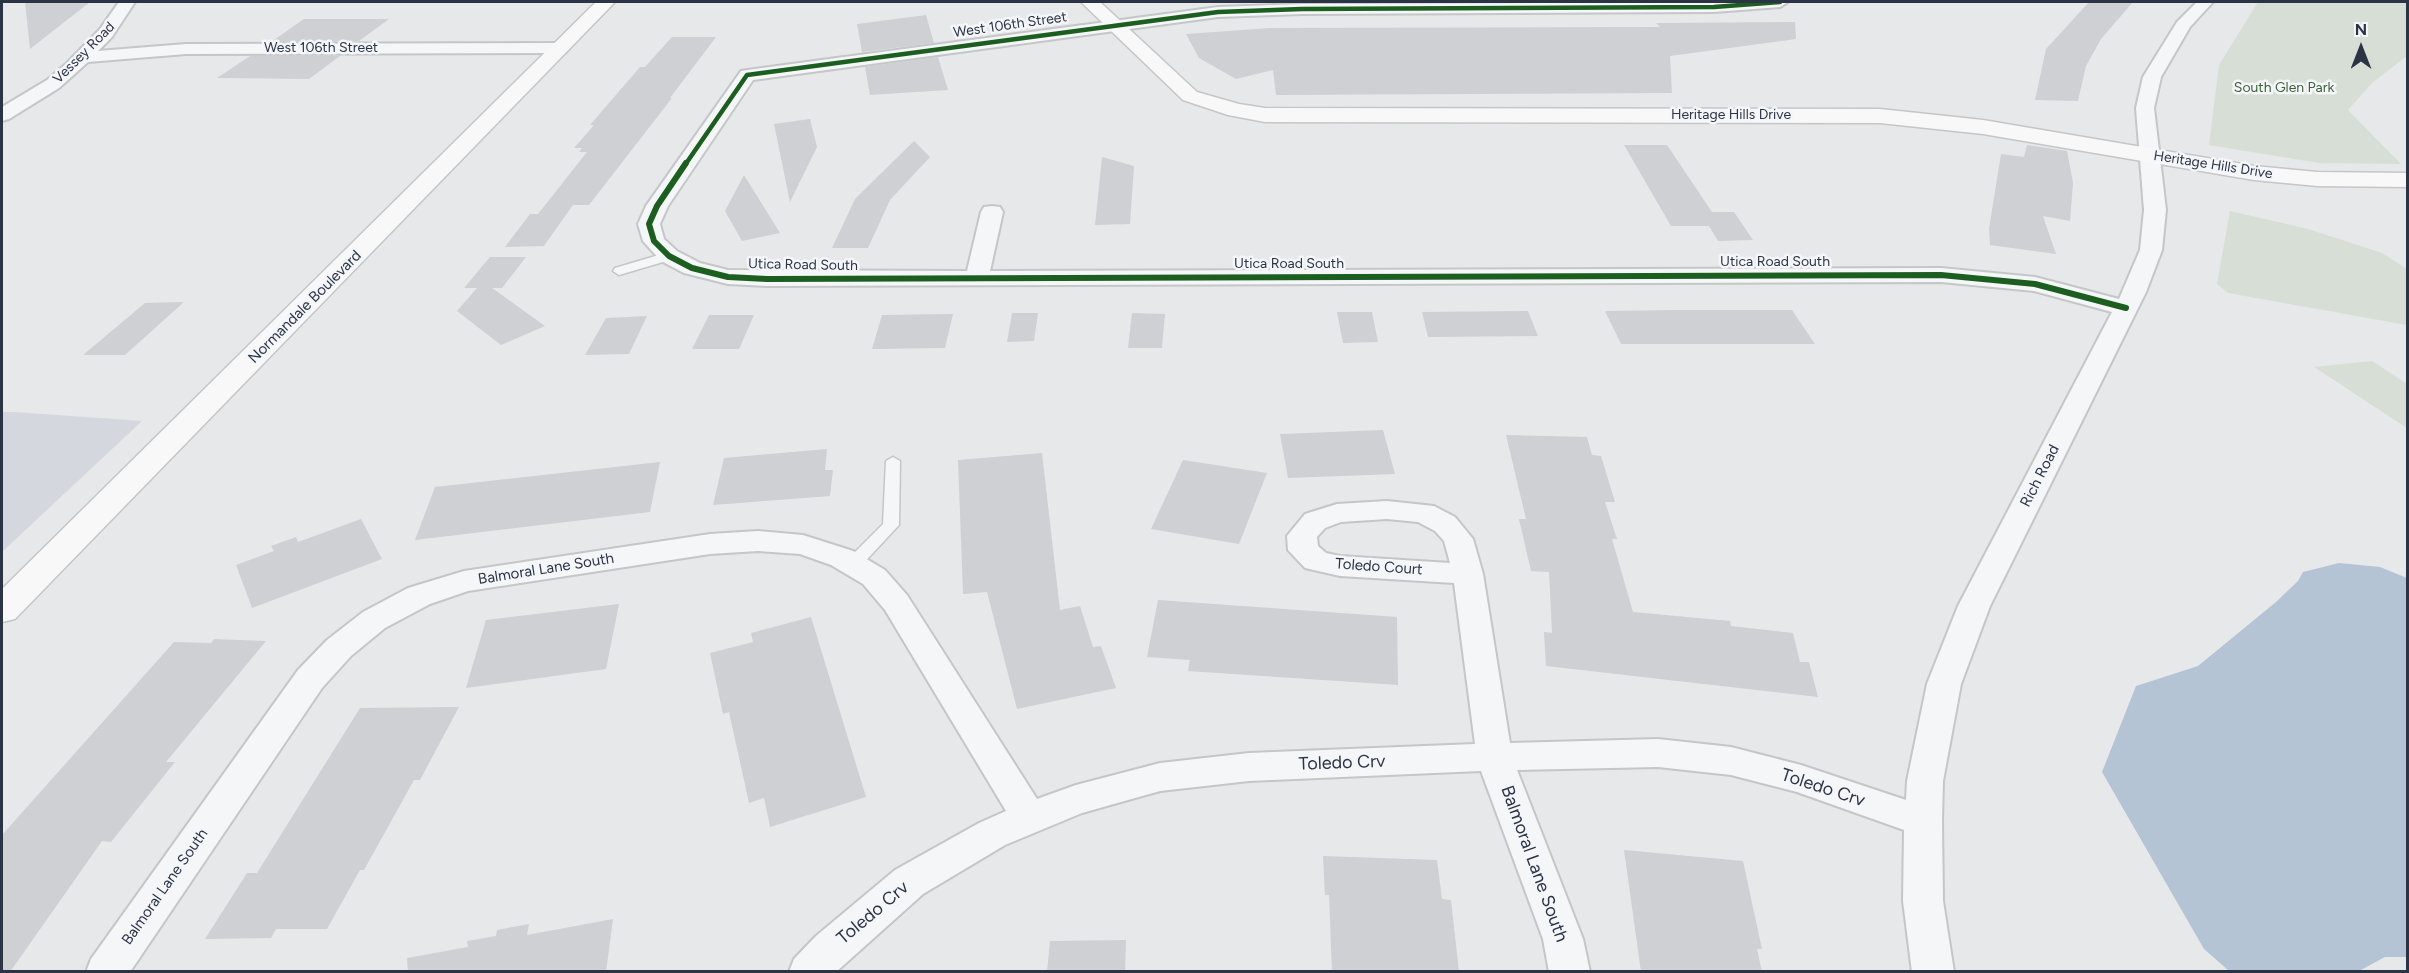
<!DOCTYPE html>
<html>
<head>
<meta charset="utf-8">
<style>
  body { margin:0 }
  #map { position:relative; width:2409px; height:973px; overflow:hidden; background:#e6e8ea; font-family:Figtree,sans-serif }
  canvas { display:block }
  .frame { position:absolute; inset:0; border:3px solid #2b3445; pointer-events:none }
  .north { position:absolute; left:2331px; top:18px; width:60px; height:60px; -webkit-text-stroke:4px #f4f6f9; paint-order:stroke; rotate:0deg; font-size:16px; font-weight:700; line-height:24px; text-align:center; color:#2b3445 }
  .north::after { content:''; display:block; margin:auto; width:21px; height:27px; background:#2b3445; clip-path:polygon(50% 0,100% 100%,50% 72%,0 100%) }
</style>
</head>
<body>
<div id="map">
<canvas width="2409" height="973"></canvas>
<div class="frame"></div>
<div class="north">N</div>
</div>
<script>
const context = document.querySelector('canvas').getContext('2d');
context.lineJoin = 'round';
function paint(path, color) { context.fillStyle = color; context.fill(path, 'evenodd'); }
const toPath = rows => new Path2D(rows.map(r => 'M' + r).join(''));
function stroke(path, color, width, dash) { context.strokeStyle = color; context.lineWidth = width; context.lineCap = dash ? 'butt' : 'round'; context.setLineDash(dash || []); context.stroke(path); }
function drawText(font, color, halo, rows, align = 'center') {
  context.font = font + ' Figtree,sans-serif'; context.lineWidth = 5; context.setLineDash([]); context.textBaseline = 'middle'; context.strokeStyle = halo; context.fillStyle = color; for (const [text, x, y, turn = 0] of rows) {
    context.save(); context.translate(x, y); context.rotate((+turn || 0) * Math.PI / 180); context.textAlign = isNaN(turn) ? turn : align; if (halo) context.strokeText(text, 0, 0); context.fillText(text, 0, 0); context.restore();
  }
}
const built = toPath([
  [2,412,15,412,142,421,2,552]
]);
const green = toPath([
  [2258,2,2407,2,2407,56,2373,82,2348,110,2401,164,2319,163,2209,145,2219,65],
  [2230,211,2308,229,2382,253,2407,269,2407,325,2228,293,2217,284],
  [2372,361,2407,384,2407,428,2314,367]
]);
const water = toPath([
  [2339,563,2380,567,2407,578,2407,957,2385,957,2359,971,2229,971,2204,949,2102,772,2136,686,2198,666,2276,602,2298,581,2303,572]
]);
const building = toPath([
  [25,2,90,2,30,49],
  [2089,2,2133,2,2101,39,2086,66,2078,101,2035,100,2046,49],
  [926,15,934,43,862,52,857,24],
  [304,19,389,19,359,41,271,42],
  [1795,22,1796,39,1670,56,1672,93,1276,95,1273,70,1236,79,1199,58,1186,34,1270,28,1660,27,1656,23],
  [672,37,716,37,670,98,672,98,589,205,573,205,544,246,505,247,530,214,538,214,587,152,579,152,582,148,574,148,594,125,590,125,640,67,645,67],
  [250,56,340,56,309,79,217,78],
  [938,57,948,90,870,95,865,67],
  [810,119,817,147,790,202,774,124],
  [914,141,930,157,890,200,868,248,832,248,855,199],
  [1624,145,1667,145,1712,212,1734,212,1753,240,1718,241,1709,226,1671,226],
  [2027,145,2067,151,2073,183,2070,221,2043,216,2056,254,1990,245,1989,229,2001,154,2024,157],
  [1102,157,1134,166,1130,224,1095,225],
  [744,175,780,233,742,241,725,211],
  [490,257,526,257,502,288,492,288,545,326,501,345,457,311,477,288,464,288],
  [184,302,125,355,83,355,145,303],
  [1678,310,1792,310,1815,344,1621,344,1605,311],
  [1528,311,1538,336,1428,337,1422,312],
  [1337,312,1372,312,1378,342,1343,343],
  [1012,313,1038,313,1034,341,1007,342],
  [1132,313,1165,314,1162,348,1128,348],
  [953,314,945,348,872,349,882,315],
  [709,315,754,315,739,349,692,349],
  [647,316,629,354,585,355,606,318],
  [1383,430,1395,474,1288,478,1280,434],
  [1506,435,1587,437,1592,455,1601,456,1615,502,1605,502,1617,539,1612,539,1633,612,1730,621,1731,626,1793,633,1800,662,1809,662,1818,697,1546,666,1544,632,1552,633,1549,572,1531,571,1519,519,1526,519],
  [827,449,825,470,833,470,830,496,713,505,724,458],
  [1042,453,1060,610,1080,606,1093,647,1101,646,1116,688,1017,709,987,592,963,594,958,460],
  [1183,460,1267,473,1239,544,1151,529],
  [660,462,650,512,415,540,435,487],
  [361,519,382,559,252,608,236,565,274,551,271,546,296,537,298,542],
  [1158,600,1397,617,1398,685,1188,671,1190,660,1147,657],
  [619,604,606,669,466,688,486,620],
  [811,617,866,797,770,827,764,798,749,803,729,712,723,714,710,653,753,642,751,633],
  [214,639,266,641,166,762,175,762,111,842,102,841,10,972,2,972,2,835,174,642,211,643],
  [459,707,420,780,414,780,364,870,360,870,327,929,276,929,271,938,205,939,247,873,257,873,360,708],
  [1624,850,1743,861,1762,949,1757,949,1762,972,1641,972],
  [1323,856,1437,860,1442,899,1451,900,1459,972,1332,972,1329,895,1325,895],
  [613,919,606,972,408,972,407,958,468,947,467,941,496,936,497,930,529,924,527,935],
  [1126,940,1125,972,1047,972,1050,941]
]);
const lane = toPath([
  [669,252,673,253,673,259,619,275,613,271,615,268,669,252],
  [893,457,900,461,899,525,859,568,847,568,845,564,847,560,883,524,886,461,893,457]
]);
const street = toPath([
  [119,2,135,2,112,37,98,51,186,44,560,43,566,44,569,48,566,52,560,53,186,54,88,62,59,88,9,119,2,121,2,107,47,80,67,63,100,29,119,2],
  [1788,2,1780,7,1714,12,1302,14,1218,17,753,80,668,206,660,224,664,239,677,251,700,263,728,270,967,271,981,212,984,207,992,206,1000,207,1003,212,990,271,1941,268,2035,277,2119,299,2140,250,2144,210,2136,108,2143,77,2177,22,2197,2,2213,2,2190,27,2161,77,2154,108,2166,210,2162,250,2146,292,1990,606,1961,684,1943,781,1942,821,1943,901,1954,972,1912,972,1903,901,1904,830,1797,792,1731,775,1658,767,1517,770,1583,939,1590,972,1549,972,1543,939,1481,771,1249,781,1160,791,1082,813,1005,845,923,894,836,972,789,972,794,959,816,936,895,870,979,823,1006,811,885,610,863,584,831,565,800,554,758,551,710,554,468,591,430,604,385,628,351,656,322,688,130,972,86,972,91,959,298,670,327,640,363,612,408,588,464,571,710,534,758,531,803,535,853,551,885,570,907,595,1037,799,1076,785,1160,763,1249,753,1475,744,1454,583,1340,576,1305,568,1288,550,1287,536,1305,514,1337,504,1387,501,1434,506,1455,517,1473,539,1483,574,1510,743,1658,739,1731,747,1801,765,1906,800,1907,781,1927,684,1958,606,2112,312,2034,291,1941,282,767,286,728,284,684,273,661,261,643,241,638,224,646,206,741,71,747,70,1218,7,1302,4,1788,2],
  [1387,519,1418,522,1435,531,1444,541,1450,563,1340,556,1326,553,1318,546,1317,537,1325,528,1341,522,1387,519]
]);
const secondary = toPath([
  [596,2,615,2,15,619,2,622,2,589,596,2],
  [1081,2,1100,2,1197,92,1239,104,1265,108,1880,109,1983,120,2254,166,2317,172,2408,173,2408,187,2317,186,2254,180,1983,134,1880,123,1265,122,1228,115,1183,100,1081,2]
]);
const cyclewayFar1 = toPath([
  [685,165,747,75,1218,12,1302,9,1714,7,1780,2]
]);
const cycleway = toPath([
  [686,163,657,206,649,224,654,241,669,256,692,268,728,277,767,279,1941,275,2035,284,2126,308]
]);
const farStreetnames = [
  ["West 106th Street",1010,25,-8],
  ["West 106th Street",321,48],
  ["Vessey Road",84,53,-45],
  ["Heritage Hills Drive",1731,115],
  ["Heritage Hills Drive",2213,165,9],
  ["Utica Road South",1775,262],
  ["Utica Road South",1289,264],
  ["Utica Road South",803,265,1]
];
const farParknames = [
  ["South Glen Park",2284,88]
];
const streetNames = [
  ["Normandale Boulevard",305,307,-45],
  ["Rich Road",2040,476,-63],
  ["Toledo Court",1379,567,4],
  ["Balmoral Lane South",546,569,-9],
  ["Balmoral Lane South",165,887,-55]
];
const nearStreetnames = [
  ["Toledo Crv",1342,763,-2],
  ["Toledo Crv",1823,788,18],
  ["Balmoral Lane South",1534,864,70],
  ["Toledo Crv",873,913,-40]
];
paint(built, '#d4d7dd');
paint(green, '#d6ded6');
paint(water, '#b4c4d5');
paint(building, '#ced0d3');
stroke(lane, '#c4c6c8', 3);
stroke(street, '#c4c6c8', 4);
stroke(secondary, '#c4c6c8', 3);
paint(lane, '#f5f6f7');
paint(street, '#f5f6f7');
paint(secondary, '#f8f8f8');
stroke(cyclewayFar1, '#1b5e20', 4.5);
stroke(cycleway, '#1b5e20', 6);
drawText('14px', '#2b3445', '#f4f6f9', farStreetnames);
drawText('14px', '#3f6138', '#f4f6f9', farParknames);
drawText('15px', '#2b3445', '#f4f6f9', streetNames);
drawText('18px', '#2b3445', '#f4f6f9', nearStreetnames);
</script>
</body>
</html>
